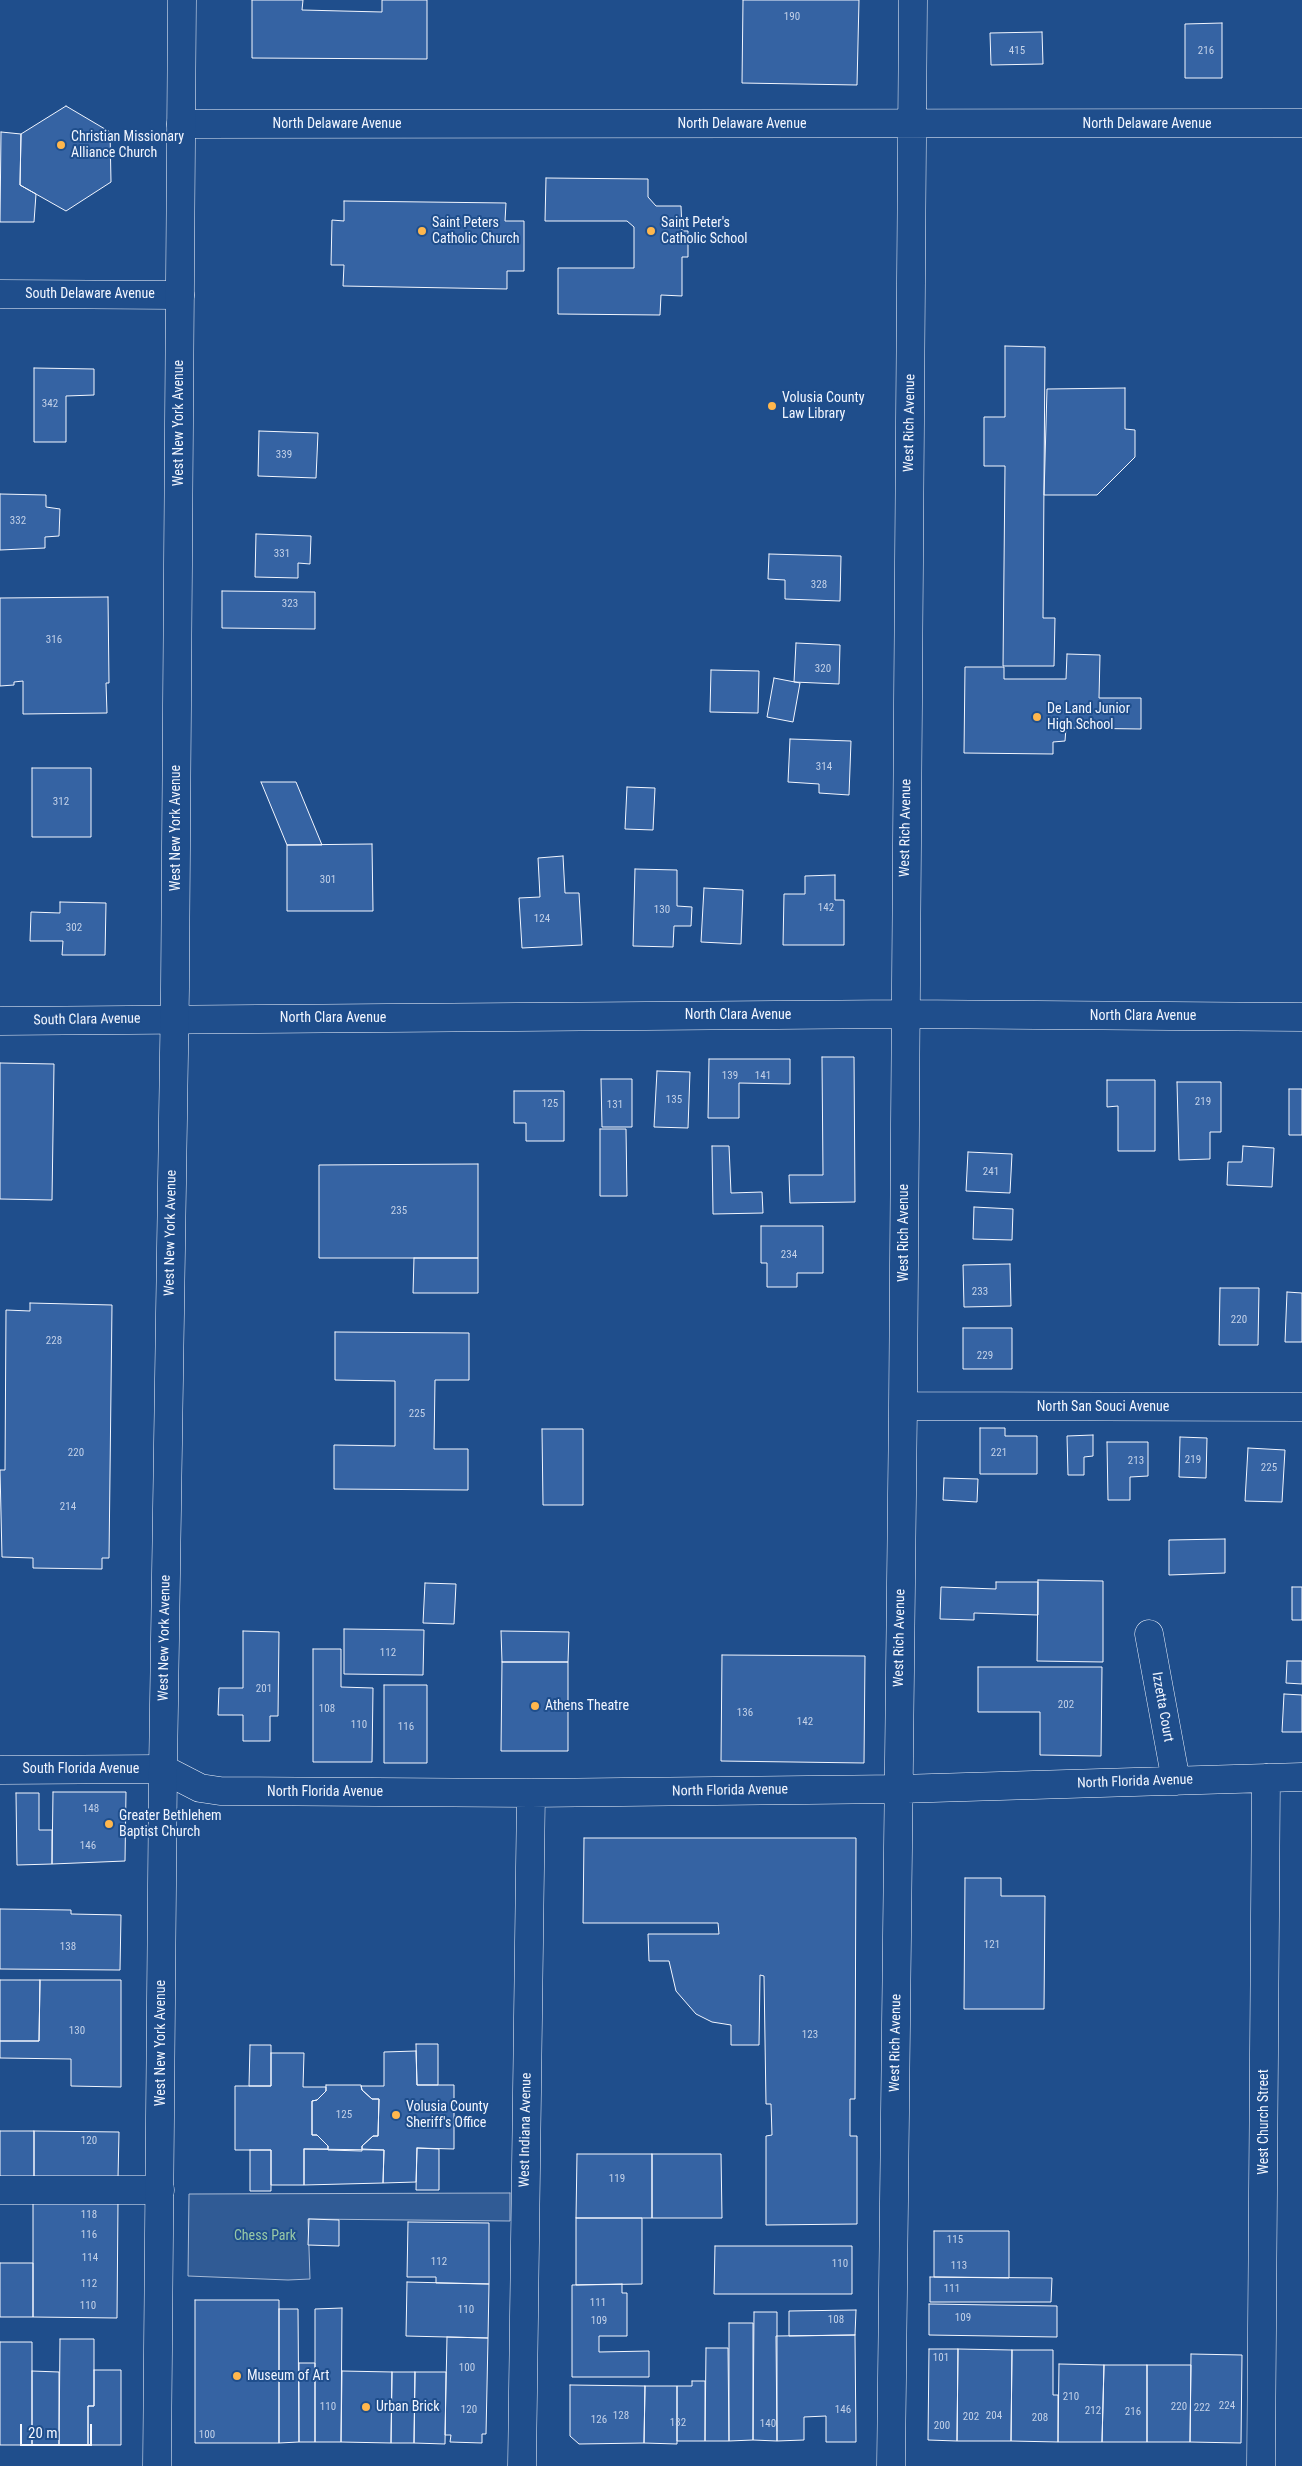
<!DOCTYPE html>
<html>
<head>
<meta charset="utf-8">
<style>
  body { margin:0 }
  #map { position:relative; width:1302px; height:2466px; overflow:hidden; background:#1f4e8c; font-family:"Roboto Condensed",sans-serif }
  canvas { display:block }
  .scale { position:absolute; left:20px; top:2424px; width:72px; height:22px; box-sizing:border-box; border:2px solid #f2f6ff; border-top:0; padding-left:6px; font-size:15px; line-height:18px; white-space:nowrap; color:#f2f6ff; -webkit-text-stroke:4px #1f4e8c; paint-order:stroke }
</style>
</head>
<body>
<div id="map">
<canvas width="1302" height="2466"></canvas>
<div class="scale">20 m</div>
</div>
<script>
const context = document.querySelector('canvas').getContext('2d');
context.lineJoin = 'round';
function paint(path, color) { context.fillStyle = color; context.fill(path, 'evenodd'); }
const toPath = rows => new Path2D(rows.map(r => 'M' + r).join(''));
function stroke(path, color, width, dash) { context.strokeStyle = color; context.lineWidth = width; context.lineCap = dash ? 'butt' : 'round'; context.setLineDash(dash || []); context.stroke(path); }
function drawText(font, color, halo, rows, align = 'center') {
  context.font = font + ' "Roboto Condensed",sans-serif'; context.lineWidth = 4; context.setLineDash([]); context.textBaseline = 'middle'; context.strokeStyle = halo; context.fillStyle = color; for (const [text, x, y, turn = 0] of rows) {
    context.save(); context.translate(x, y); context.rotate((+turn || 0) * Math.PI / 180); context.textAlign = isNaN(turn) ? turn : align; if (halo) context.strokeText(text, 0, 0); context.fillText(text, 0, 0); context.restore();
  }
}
const green = toPath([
  [510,2193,510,2221,308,2219,310,2279,288,2280,188,2276,189,2194,510,2193]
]);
const building = toPath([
  [252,0,303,0,302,10,382,12,382,0,427,0,427,59,252,58,252,0],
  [743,0,859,0,857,85,742,83,743,0],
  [1222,23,1222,78,1185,78,1185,24,1222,23],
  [1042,32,1043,64,991,65,990,33,1042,32],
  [66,106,110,132,111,182,66,211,20,185,21,134,66,106],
  [1,132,21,134,20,185,36,194,34,222,0,222,1,132],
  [546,178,648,179,648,197,656,206,681,206,682,231,688,231,688,257,682,257,682,296,661,295,660,315,558,314,558,268,634,268,634,227,627,221,545,221,546,178],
  [344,201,506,203,505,221,524,221,524,271,507,271,507,289,343,286,344,265,331,265,332,220,344,221,344,201],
  [1005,346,1045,347,1043,618,1055,618,1054,666,1003,666,1005,466,984,466,984,417,1005,417,1005,346],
  [34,368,94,369,94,395,66,396,66,442,34,442,34,368],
  [1125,388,1125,429,1135,430,1135,457,1097,495,1044,495,1047,389,1125,388],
  [259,431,318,433,316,478,258,476,259,431],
  [0,494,46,495,46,507,60,509,59,536,45,537,45,548,0,550,0,494],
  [256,534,311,536,310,564,298,563,298,578,255,577,256,534],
  [769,554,841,556,840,601,785,599,785,580,768,579,769,554],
  [222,591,315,592,315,629,222,628,222,591],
  [108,597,109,683,106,683,107,713,23,714,23,681,14,682,14,685,0,686,0,598,108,597],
  [796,643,840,645,839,684,794,682,796,643],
  [1067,654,1100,655,1099,698,1141,698,1141,729,1066,728,1065,741,1053,742,1053,754,964,753,965,667,1004,667,1004,679,1066,679,1067,654],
  [711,670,759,671,758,713,710,712,711,670],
  [774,678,800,683,793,722,767,717,774,678],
  [790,739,851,741,849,795,819,793,819,784,788,782,790,739],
  [32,768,91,768,91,837,32,837,32,768],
  [261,782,296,782,322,845,287,845,261,782],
  [627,787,655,788,653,830,625,829,627,787],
  [372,844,373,911,287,911,287,845,372,844],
  [563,856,565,893,579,893,582,945,522,948,519,898,540,897,538,858,563,856],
  [635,869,677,870,677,906,692,907,691,926,674,926,673,947,633,946,635,869],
  [835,875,835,900,844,900,844,945,783,945,784,894,805,894,805,876,835,875],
  [704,888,743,890,741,944,701,942,704,888],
  [60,902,106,903,105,955,62,955,63,941,30,941,31,912,60,913,60,902],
  [822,1057,854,1057,855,1202,790,1203,789,1175,823,1175,822,1057],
  [709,1059,790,1059,790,1084,739,1083,739,1118,708,1118,709,1059],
  [0,1063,54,1064,52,1200,0,1199,0,1063],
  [657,1071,690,1072,688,1128,654,1127,657,1071],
  [601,1079,632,1079,632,1127,602,1127,601,1079],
  [1107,1080,1155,1080,1155,1151,1118,1151,1118,1106,1107,1107,1107,1080],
  [1177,1082,1221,1082,1221,1132,1210,1132,1210,1159,1179,1160,1177,1082],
  [1289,1089,1302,1089,1302,1135,1289,1135,1289,1089],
  [514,1091,564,1091,564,1141,526,1141,526,1123,514,1123,514,1091],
  [600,1129,626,1129,627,1196,600,1196,600,1129],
  [712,1146,729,1146,731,1193,762,1192,763,1213,713,1214,712,1146],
  [1243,1146,1274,1148,1272,1187,1227,1185,1228,1162,1242,1162,1243,1146],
  [968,1152,1012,1154,1010,1193,966,1191,968,1152],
  [478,1164,478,1258,319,1258,319,1165,478,1164],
  [974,1207,1013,1209,1012,1240,973,1239,974,1207],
  [761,1226,823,1226,823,1273,797,1273,797,1287,767,1287,767,1263,761,1263,761,1226],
  [414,1258,478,1258,478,1293,413,1293,414,1258],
  [1010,1264,1011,1306,964,1307,963,1265,1010,1264],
  [1220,1288,1259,1288,1258,1345,1219,1345,1220,1288],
  [1287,1292,1302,1293,1302,1342,1285,1342,1287,1292],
  [30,1303,112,1305,109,1558,102,1558,102,1569,33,1568,33,1558,2,1557,0,1470,5,1470,6,1310,30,1311,30,1303],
  [963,1328,1012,1328,1012,1369,963,1369,963,1328],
  [335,1332,469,1333,469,1380,435,1380,434,1449,468,1449,468,1490,334,1489,334,1445,395,1446,395,1381,335,1380,335,1332],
  [980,1428,1005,1428,1005,1436,1037,1436,1037,1474,980,1474,980,1428],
  [542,1429,583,1429,583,1505,543,1505,542,1429],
  [1093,1435,1093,1456,1084,1457,1084,1475,1068,1475,1067,1436,1093,1435],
  [1180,1437,1207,1438,1206,1478,1179,1477,1180,1437],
  [1107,1442,1148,1442,1148,1476,1130,1477,1130,1500,1108,1500,1107,1442],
  [1248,1448,1285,1450,1282,1502,1245,1501,1248,1448],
  [944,1478,978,1479,977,1502,943,1500,944,1478],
  [1225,1539,1225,1573,1169,1575,1169,1540,1225,1539],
  [1038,1580,1103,1581,1103,1662,1037,1661,1038,1580],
  [996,1582,1038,1582,1038,1615,974,1613,974,1620,940,1619,941,1587,996,1589,996,1582],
  [425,1583,456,1584,454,1624,423,1623,425,1583],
  [1292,1587,1302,1587,1302,1620,1292,1620,1292,1587],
  [344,1629,424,1630,423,1675,344,1674,344,1629],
  [243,1631,279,1632,278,1716,270,1716,270,1741,243,1741,243,1715,218,1715,219,1688,243,1688,243,1631],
  [501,1631,569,1632,568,1662,502,1662,501,1631],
  [313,1649,341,1649,341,1687,373,1688,372,1762,313,1762,313,1649],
  [722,1655,865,1656,864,1763,721,1761,722,1655],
  [1287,1661,1302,1661,1302,1684,1286,1683,1287,1661],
  [502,1662,568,1662,568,1751,501,1751,502,1662],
  [978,1667,1102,1667,1101,1756,1040,1755,1040,1712,978,1712,978,1667],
  [384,1685,427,1685,427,1763,384,1763,384,1685],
  [1284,1694,1302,1695,1302,1732,1282,1732,1284,1694],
  [53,1792,126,1792,125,1861,52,1864,53,1792],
  [16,1793,39,1793,39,1830,52,1830,52,1864,17,1865,16,1793],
  [584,1838,856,1838,855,2099,850,2099,850,2136,857,2136,857,2224,766,2225,766,2136,772,2135,771,2104,766,2104,764,1976,760,1975,759,2045,731,2045,731,2025,712,2022,696,2014,676,1991,669,1961,649,1961,648,1934,719,1934,718,1923,583,1923,584,1838],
  [965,1878,1001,1878,1001,1896,1045,1896,1044,2009,964,2009,965,1878],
  [0,1909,71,1910,71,1914,121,1915,120,1970,0,1969,0,1909],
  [0,1980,40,1980,39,2041,0,2041,0,1980],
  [40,1980,121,1980,121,2087,71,2086,71,2059,0,2058,0,2041,39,2041,40,1980],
  [416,2044,438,2044,438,2085,417,2085,416,2044],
  [250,2045,271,2045,271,2086,249,2086,250,2045],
  [416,2051,417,2085,454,2085,454,2149,417,2148,416,2182,383,2183,384,2150,362,2149,362,2146,373,2136,378,2136,379,2099,372,2099,362,2090,361,2086,384,2086,384,2052,416,2051],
  [271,2053,304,2053,303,2087,326,2087,326,2091,317,2100,312,2101,312,2135,317,2135,328,2146,328,2149,304,2149,304,2185,271,2185,271,2150,235,2150,235,2086,271,2086,271,2053],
  [326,2085,361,2085,362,2090,372,2099,379,2099,378,2136,373,2136,362,2146,362,2151,328,2150,328,2146,317,2135,312,2135,312,2101,317,2100,326,2091,326,2085],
  [0,2131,34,2131,34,2177,0,2177,0,2131],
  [34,2131,119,2132,118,2178,34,2177,34,2131],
  [417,2148,439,2149,439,2190,416,2190,417,2148],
  [304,2149,384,2150,383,2183,304,2185,304,2149],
  [250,2150,271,2150,271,2191,250,2191,250,2150],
  [577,2154,652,2154,652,2218,576,2218,577,2154],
  [652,2154,721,2154,722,2218,652,2218,652,2154],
  [33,2201,118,2201,117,2318,33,2317,33,2201],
  [576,2218,642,2218,642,2284,576,2285,576,2218],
  [309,2219,339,2220,339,2246,308,2245,309,2219],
  [408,2222,489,2223,489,2284,436,2283,436,2277,407,2277,408,2222],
  [934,2231,1009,2231,1009,2278,934,2277,934,2231],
  [715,2246,852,2246,852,2294,714,2294,715,2246],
  [0,2263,33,2263,33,2317,0,2317,0,2263],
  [930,2277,1052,2278,1051,2302,930,2302,930,2277],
  [407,2282,489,2284,488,2338,406,2336,407,2282],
  [622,2284,622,2293,627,2293,627,2336,599,2336,599,2352,649,2351,649,2377,572,2377,572,2285,622,2284],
  [195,2300,279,2300,279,2443,195,2443,195,2300],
  [929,2304,1057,2306,1057,2337,929,2335,929,2304],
  [342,2308,341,2442,315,2442,315,2309,342,2308],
  [279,2309,298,2309,299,2442,279,2443,279,2309],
  [856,2310,855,2335,789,2336,789,2311,856,2310],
  [754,2312,777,2312,777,2441,753,2440,754,2312],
  [729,2323,753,2323,753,2440,729,2441,729,2323],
  [855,2335,856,2442,826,2442,826,2416,804,2417,804,2440,777,2441,776,2336,855,2335],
  [447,2337,488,2338,486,2434,482,2434,482,2443,450,2442,451,2435,445,2435,447,2337],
  [60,2339,94,2339,94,2406,88,2406,88,2445,59,2445,60,2339],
  [0,2342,32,2342,32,2445,0,2445,0,2342],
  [706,2348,728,2348,729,2441,705,2441,706,2348],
  [929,2349,958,2349,957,2441,928,2440,929,2349],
  [958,2349,1012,2350,1011,2441,957,2441,958,2349],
  [1012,2350,1053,2350,1053,2395,1058,2395,1058,2442,1011,2441,1012,2350],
  [1191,2354,1242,2355,1241,2443,1190,2442,1191,2354],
  [299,2363,315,2363,315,2442,299,2442,299,2363],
  [1059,2364,1104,2365,1102,2442,1058,2442,1059,2364],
  [1104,2365,1147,2365,1147,2442,1102,2442,1104,2365],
  [1147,2365,1191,2365,1190,2442,1147,2442,1147,2365],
  [94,2370,121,2370,121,2445,88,2445,88,2406,94,2406,94,2370],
  [32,2371,59,2372,59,2445,32,2445,32,2371],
  [342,2371,392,2372,391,2443,341,2442,342,2371],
  [392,2372,415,2372,414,2443,391,2443,392,2372],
  [415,2372,446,2372,445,2444,414,2443,415,2372],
  [692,2381,705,2381,705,2441,677,2441,677,2386,692,2386,692,2381],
  [570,2385,645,2386,644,2443,579,2444,570,2436,570,2385],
  [645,2386,677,2386,677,2444,644,2443,645,2386]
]);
const minor = toPath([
  [181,124,1302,123],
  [0,294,180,295],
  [0,1021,904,1014,1302,1017],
  [903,1406,1302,1407],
  [1149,1634,1176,1781],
  [0,1770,163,1769,200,1788,220,1791,531,1793,899,1789,1302,1777],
  [0,2190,160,2190],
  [522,2466,531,1793],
  [891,2466,903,1406,913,0],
  [1261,2466,1266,1778]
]);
const major = toPath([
  [157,2466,163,1769,175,988,182,0]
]);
const markers = [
  [61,145,5,"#ffb74d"],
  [422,231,5,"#ffb74d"],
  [651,231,5,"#ffb74d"],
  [772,406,5,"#ffb74d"],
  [1037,717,5,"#ffb74d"],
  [535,1706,5,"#ffb74d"],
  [109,1824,5,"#ffb74d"],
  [396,2115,5,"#ffb74d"],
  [237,2376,5,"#ffb74d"],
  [366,2407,5,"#ffb74d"]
];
const numberNames = [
  ["190",792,17],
  ["415",1017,51],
  ["216",1206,51],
  ["342",50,404],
  ["339",284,455],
  ["332",18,521],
  ["331",282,554],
  ["328",819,585],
  ["323",290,604],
  ["316",54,640],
  ["320",823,669],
  ["314",824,767],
  ["312",61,802],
  ["301",328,880],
  ["142",826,908],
  ["130",662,910],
  ["124",542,919],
  ["302",74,928],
  ["139",730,1076],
  ["141",763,1076],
  ["135",674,1100],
  ["219",1203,1102],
  ["125",550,1104],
  ["131",615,1105],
  ["241",991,1172],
  ["235",399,1211],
  ["234",789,1255],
  ["233",980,1292],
  ["220",1239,1320],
  ["228",54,1341],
  ["229",985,1356],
  ["225",417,1414],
  ["220",76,1453],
  ["221",999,1453],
  ["219",1193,1460],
  ["213",1136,1461],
  ["225",1269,1468],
  ["214",68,1507],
  ["112",388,1653],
  ["201",264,1689],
  ["202",1066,1705],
  ["108",327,1709],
  ["136",745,1713],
  ["142",805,1722],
  ["110",359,1725],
  ["116",406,1727],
  ["148",91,1809],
  ["146",88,1846],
  ["121",992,1945],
  ["138",68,1947],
  ["130",77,2031],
  ["123",810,2035],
  ["125",344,2115],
  ["120",89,2141],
  ["119",617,2179],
  ["118",89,2215],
  ["116",89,2235],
  ["115",955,2240],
  ["114",90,2258],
  ["112",439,2262],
  ["110",840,2264],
  ["113",959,2266],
  ["112",89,2284],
  ["111",952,2289],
  ["111",598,2303],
  ["110",88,2306],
  ["110",466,2310],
  ["109",963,2318],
  ["108",836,2320],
  ["109",599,2321],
  ["101",941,2358],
  ["100",467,2368],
  ["210",1071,2397],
  ["224",1227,2406],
  ["110",328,2407],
  ["220",1179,2407],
  ["222",1202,2408],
  ["120",469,2410],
  ["146",843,2410],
  ["212",1093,2411],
  ["216",1133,2412],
  ["128",621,2416],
  ["204",994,2416],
  ["202",971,2417],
  ["208",1040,2418],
  ["126",599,2420],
  ["132",678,2423],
  ["140",768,2424],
  ["200",942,2426],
  ["100",207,2435]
];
const streetNames = [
  ["North Delaware Avenue",337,124],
  ["North Delaware Avenue",742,124],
  ["North Delaware Avenue",1147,124],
  ["South Delaware Avenue",90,294],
  ["West New York Avenue",179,423,-90],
  ["West Rich Avenue",910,423,-89],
  ["West New York Avenue",176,828,-90],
  ["West Rich Avenue",906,828,-89],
  ["North Clara Avenue",738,1015],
  ["North Clara Avenue",1143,1016],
  ["North Clara Avenue",333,1018],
  ["South Clara Avenue",87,1020,-1],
  ["West New York Avenue",171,1233,-89],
  ["West Rich Avenue",904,1233,-90],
  ["North San Souci Avenue",1103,1407],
  ["West New York Avenue",165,1638,-89],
  ["West Rich Avenue",900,1638,-89],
  ["Izzetta Court",1162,1707,80],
  ["South Florida Avenue",81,1769],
  ["North Florida Avenue",1135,1782,-2],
  ["North Florida Avenue",730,1791,-1],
  ["North Florida Avenue",325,1792],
  ["West New York Avenue",161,2043,-90],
  ["West Rich Avenue",896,2043,-89],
  ["West Church Street",1264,2122,-90],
  ["West Indiana Avenue",526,2130,-89]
];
const poiNames = [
  ["Christian Missionary",71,137],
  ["Alliance Church",71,153],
  ["Saint Peters",432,223],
  ["Catholic Church",432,239],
  ["Saint Peter's",661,223],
  ["Catholic School",661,239],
  ["Volusia County",782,398],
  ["Law Library",782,414],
  ["De Land Junior",1047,709],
  ["High School",1047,725],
  ["Athens Theatre",545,1706],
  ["Greater Bethlehem",119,1816],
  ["Baptist Church",119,1832],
  ["Volusia County",406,2107],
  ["Sheriff's Office",406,2123],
  ["Museum of Art",247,2376],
  ["Urban Brick",376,2407]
];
const parkNames = [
  ["Chess Park",265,2236]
];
paint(green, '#305b95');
stroke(green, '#a8bbd7', 1);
paint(building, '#3563a3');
stroke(building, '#f2f6ff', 1);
stroke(minor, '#f2f6ff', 29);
stroke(major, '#f2f6ff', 29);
stroke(minor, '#1f4e8c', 28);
stroke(major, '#1f4e8c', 28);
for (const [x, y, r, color] of markers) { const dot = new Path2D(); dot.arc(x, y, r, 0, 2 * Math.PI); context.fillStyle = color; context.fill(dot); stroke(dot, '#1f4e8c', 2); }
drawText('11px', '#c3d1e8', null, numberNames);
drawText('14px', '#f2f6ff', '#1f4e8c', streetNames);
drawText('14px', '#f2f6ff', '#1f4e8c', poiNames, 'left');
drawText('14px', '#97c8a6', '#1f4e8c', parkNames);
</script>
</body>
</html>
